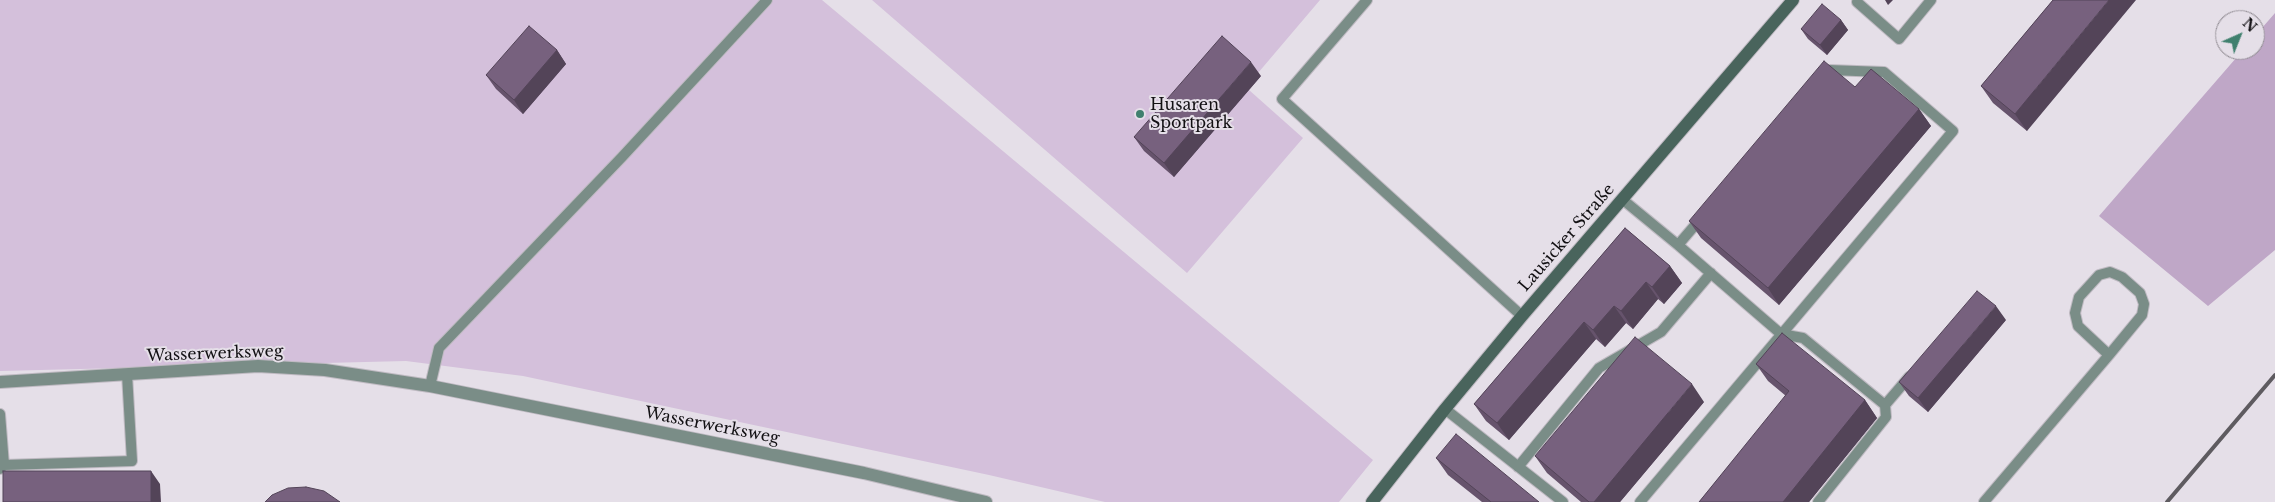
<!DOCTYPE html>
<html>
<head>
<meta charset="utf-8">
<style>
  body { margin:0 }
  #map { position:relative; width:2275px; height:502px; overflow:hidden; background:#e5dfe8; font-family:"Libre Baskerville",serif }
  canvas { display:block }
  .north { position:absolute; left:2215px; top:10px; width:50px; height:50px; box-sizing:border-box; background:#e5dfe8; border:1px solid #918c93; border-radius:50%; rotate:44deg; font-size:14px; font-weight:700; line-height:20px; text-align:center; color:#121013 }
  .north::after { content:''; display:block; margin:auto; width:18px; height:22px; background:#40806e; clip-path:polygon(50% 0,100% 100%,50% 72%,0 100%) }
</style>
</head>
<body>
<div id="map">
<canvas width="2275" height="502"></canvas>
<div class="north">N</div>
</div>
<script>
const context = document.querySelector('canvas').getContext('2d');
context.lineJoin = 'round';
function paint(path, color) { context.fillStyle = color; context.fill(path, 'evenodd'); }
const toPath = rows => new Path2D(rows.map(r => 'M' + r).join(''));
function stroke(path, color, width, dash) { context.strokeStyle = color; context.lineWidth = width; context.lineCap = dash ? 'butt' : 'round'; context.setLineDash(dash || []); context.stroke(path); }
function drawText(font, color, halo, rows, align = 'center') {
  context.font = font + ' "Libre Baskerville",serif'; context.lineWidth = 4; context.setLineDash([]); context.textBaseline = 'middle'; context.strokeStyle = halo; context.fillStyle = color; for (const [text, x, y, turn = 0] of rows) {
    context.save(); context.translate(x, y); context.rotate((+turn || 0) * Math.PI / 180); context.textAlign = isNaN(turn) ? turn : align; if (halo) context.strokeText(text, 0, 0); context.fillText(text, 0, 0); context.restore();
  }
}
const green = toPath([
  [0,0,822,0,1373,460,1339,502,1105,502,989,475,523,376,406,361,0,371],
  [872,0,1320,0,1258,73,1261,76,1249,90,1303,138,1187,273]
]);
const forest = toPath([
  [2275,13,2275,250,2208,306,2099,216,2243,50,2255,50,2255,36]
]);
const lane = toPath([
  [1367,0,1282,99,1522,316],
  [1857,2,1899,39,1931,0],
  [1622,199,1678,245,1702,217],
  [1678,245,1781,334,1803,338,1885,405,1909,377],
  [430,386,439,348,622,157,767,0],
  [1445,409,1563,502],
  [0,414,4,465],
  [1518,467,1599,368,1661,332,1711,273],
  [0,469,4,465,132,461,127,374],
  [1640,502,1953,131,1884,72,1829,70,1824,75],
  [1818,502,1886,417,1885,405],
  [1984,502,2109,355,2142,315,2144,304,2140,293,2122,277,2110,272,2099,275,2079,297,2075,313,2078,326,2109,355]
]);
const street = toPath([
  [0,382,258,366,325,370,430,386,864,473,986,502]
]);
const secondary = toPath([
  [1372,502,1445,409,1522,316,1793,0]
]);
const rail = toPath([
  [2167,502,2275,375]
]);
const wall = toPath([
  [2053,0,2027,131,1993,103,1981,86],
  [1841,20,1848,30,1827,55,1808,39,1801,29],
  [557,50,566,64,523,114,496,89,486,75],
  [1261,76,1174,177,1144,151,1134,137],
  [1855,87,1919,109,1931,126,1779,305,1701,238,1689,221],
  [1625,228,1670,266,1682,283,1664,304,1658,299,1633,329,1626,323,1605,347,1596,339,1509,440,1486,421,1474,404],
  [2006,320,1928,412,1909,396,1899,382],
  [1756,364,1865,400,1877,418,1809,502,1699,502,1786,396,1768,381],
  [1704,402,1620,502,1581,502,1547,473,1535,456],
  [1436,458,1539,502,1482,502,1448,475]
]);
const shadedWall = toPath([
  [1885,0,1893,0,1888,5],
  [2109,0,2136,0,2027,131,2015,114],
  [1841,20,1848,30,1827,55,1820,45],
  [557,50,566,64,523,114,514,100],
  [1251,62,1261,76,1174,177,1164,163],
  [1919,109,1931,126,1779,305,1768,288],
  [1670,266,1682,283,1664,304,1652,287],
  [1646,282,1658,299,1633,329,1621,311],
  [1614,306,1626,323,1605,347,1593,330],
  [1996,306,2006,320,1928,412,1918,398],
  [1584,322,1596,339,1509,440,1497,423],
  [1692,384,1704,402,1620,502,1594,502],
  [1865,400,1877,418,1809,502,1783,502],
  [151,471,160,484,161,502,151,502]
]);
const building = toPath([
  [2053,0,2109,0,2015,114,1981,86,2053,0],
  [1822,4,1841,20,1820,45,1801,29,1822,4],
  [529,26,557,50,514,100,486,75,529,26],
  [1222,36,1251,62,1164,163,1134,137,1222,36],
  [1824,61,1855,87,1871,69,1919,109,1768,288,1689,221,1824,61],
  [1625,228,1670,266,1652,287,1646,282,1621,311,1614,306,1593,330,1584,322,1497,423,1474,404,1625,228],
  [1977,291,1996,306,1918,398,1899,382,1977,291],
  [1782,333,1865,400,1783,502,1699,502,1789,391,1756,364,1782,333],
  [1635,337,1692,384,1594,502,1589,502,1535,456,1635,337],
  [1456,434,1539,502,1491,502,1436,458,1456,434],
  [3,471,151,471,151,502,3,502,3,471],
  [306,487,324,491,340,502,265,502,272,495,288,488,306,487]
]);
const markers = [
  [1140,114,5,"#40806e"]
];
const poiNames = [
  ["Husaren",1150,105],
  ["Sportpark",1150,123]
];
const streetNames = [
  ["Lausicker Straße",1567,238,-49],
  ["Wasserwerksweg",215,354,-2],
  ["Wasserwerksweg",712,426,11]
];
paint(green, '#d4c0db');
paint(forest, '#bfa7c7');
stroke(lane, '#bfbac2', 12);
stroke(street, '#bfbac2', 14);
stroke(secondary, '#bfbac2', 14);
stroke(lane, '#7a8d87', 10);
stroke(street, '#7a8d87', 12);
stroke(secondary, '#49645c', 12);
stroke(rail, '#5e5b60', 4);
paint(wall, '#66536c');
paint(shadedWall, '#534458');
paint(building, '#77617e');
stroke(building, '#534458', 1);
for (const [x, y, r, color] of markers) { const dot = new Path2D(); dot.arc(x, y, r, 0, 2 * Math.PI); context.fillStyle = color; context.fill(dot); stroke(dot, '#e5dfe8', 2); }
drawText('16px', '#121013', '#e5dfe8', poiNames, 'left');
drawText('16px', '#121013', '#e5dfe8', streetNames);
</script>
</body>
</html>
